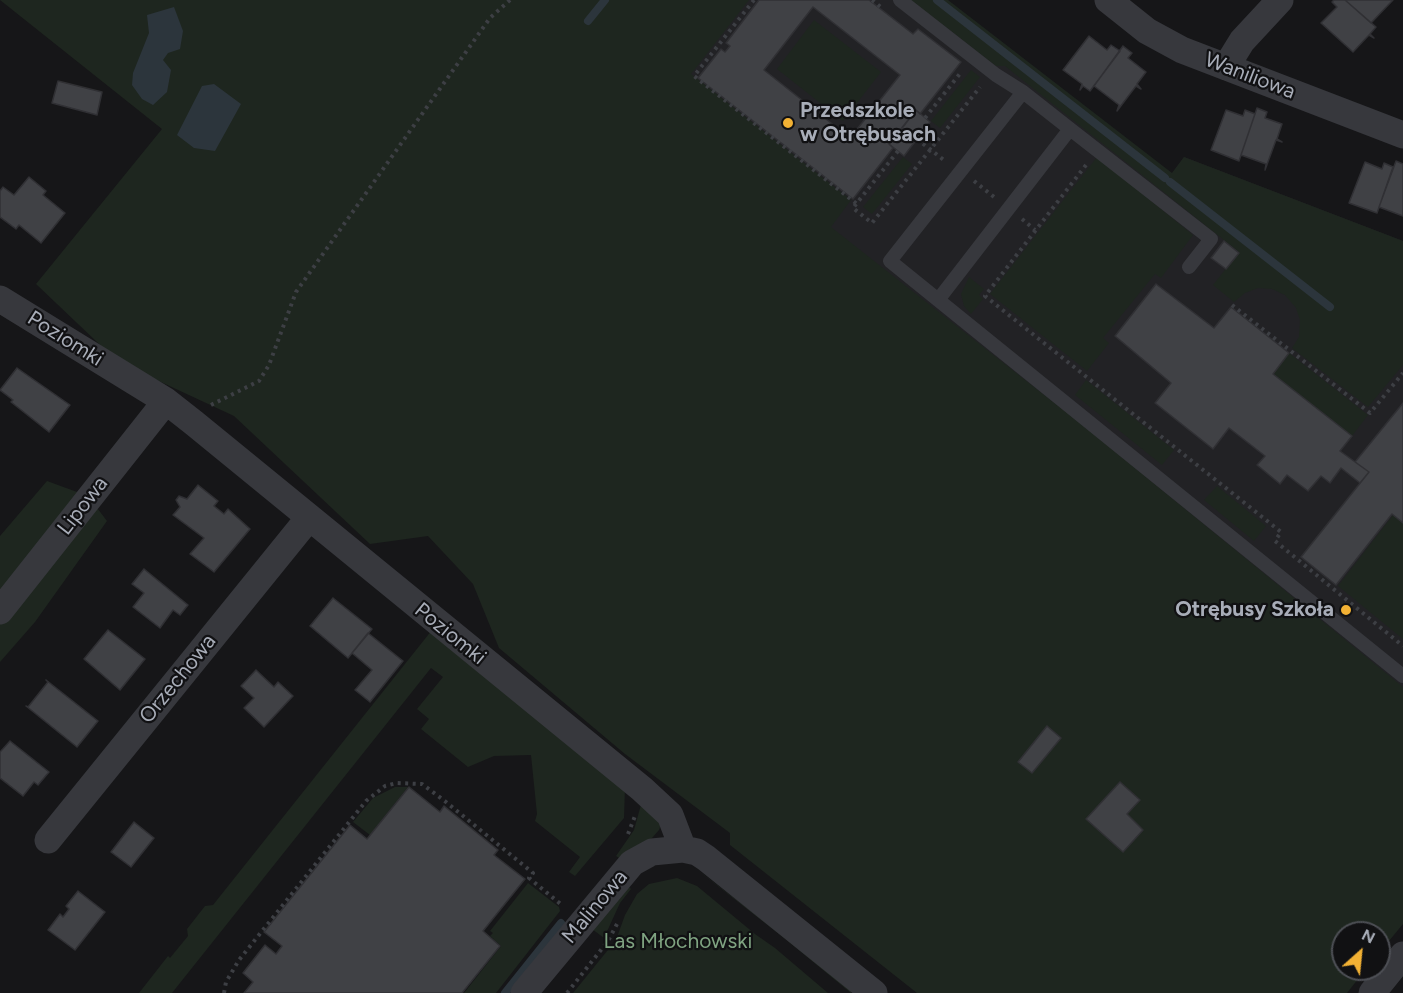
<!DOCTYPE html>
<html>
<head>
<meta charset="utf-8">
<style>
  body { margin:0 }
  #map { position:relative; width:1403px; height:993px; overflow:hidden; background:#161618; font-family:Figtree,sans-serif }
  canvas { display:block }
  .north { position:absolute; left:1331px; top:921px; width:60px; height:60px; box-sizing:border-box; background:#111113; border:2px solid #4d4f55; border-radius:50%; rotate:27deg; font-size:16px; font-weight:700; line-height:24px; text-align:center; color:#a8adb8 }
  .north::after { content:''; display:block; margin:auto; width:21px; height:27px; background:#f2b134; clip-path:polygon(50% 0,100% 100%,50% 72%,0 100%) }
</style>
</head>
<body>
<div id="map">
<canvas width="1403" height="993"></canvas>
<div class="north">N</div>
</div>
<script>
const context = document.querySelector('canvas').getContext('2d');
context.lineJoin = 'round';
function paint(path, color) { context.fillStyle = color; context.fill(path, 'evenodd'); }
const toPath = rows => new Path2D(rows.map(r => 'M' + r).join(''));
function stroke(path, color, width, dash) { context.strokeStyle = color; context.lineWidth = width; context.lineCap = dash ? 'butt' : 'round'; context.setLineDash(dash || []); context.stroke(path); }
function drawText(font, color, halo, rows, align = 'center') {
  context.font = font + ' Figtree,sans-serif'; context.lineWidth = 4.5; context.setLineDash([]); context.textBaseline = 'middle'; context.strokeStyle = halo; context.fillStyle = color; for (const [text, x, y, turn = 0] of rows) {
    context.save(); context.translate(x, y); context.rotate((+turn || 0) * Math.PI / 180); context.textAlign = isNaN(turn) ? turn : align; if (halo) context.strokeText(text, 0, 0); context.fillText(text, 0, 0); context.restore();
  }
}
const built = toPath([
  [624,0,921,0,1162,187,1184,157,1403,241,1403,694,591,43]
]);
const green = toPath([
  [749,0,691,74,851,200,831,227,1081,424,1403,687,1403,924,1379,953,1379,933,1343,933,1343,969,1366,969,1347,993,917,993,730,845,730,833,625,754,499,648,473,584,428,536,370,544,234,416,118,362,36,284,162,129,0,0],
  [911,0,948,0,1172,173,1184,157,1403,241,1403,365,1368,407,1292,348,1299,337,1300,320,1296,308,1285,295,1272,289,1258,288,1245,293,1234,302,1213,285,1239,252,1005,66,996,66],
  [814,20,881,72,843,121,777,69],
  [971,70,980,77,940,128,931,121],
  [903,157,912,164,872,214,863,207],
  [1097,157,1193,235,1161,278,1155,274,1103,338,1109,343,1087,371,990,294],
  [969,277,984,289,979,295,983,299,971,314,964,306,961,294],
  [1289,353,1368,415,1352,436,1273,374],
  [1086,380,1174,450,1162,465,1075,395],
  [47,481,88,496,107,521,35,622,0,662,0,536],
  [1217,486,1266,526,1254,541,1204,500],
  [1393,515,1403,523,1403,639,1338,586],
  [432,630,625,787,624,818,575,876,569,872,580,857,535,821,537,814,531,755,494,756,468,767,421,729,429,719,417,709,443,677,431,668,172,993,139,993,168,956,170,958,188,936,187,929,205,906,213,905],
  [395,787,408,787,370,835,353,822,373,798],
  [642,801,661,824,659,830,652,838,621,859,616,856,634,830],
  [691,865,851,988,851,993,784,938],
  [677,878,697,886,755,934,775,948,828,993,573,993,616,940,625,915,637,894,649,884],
  [528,883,559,907,560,911,496,993,464,993,501,946,490,936,493,933,490,931],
  [625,883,631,889,620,903,604,938,592,929]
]);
const water = toPath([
  [174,7,183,31,180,49,168,53,163,60,171,70,167,92,153,105,142,99,132,85,133,73,149,33,147,15],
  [214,84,241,104,215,151,194,148,177,135,202,86]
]);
const stream = toPath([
  [937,0,1165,178],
  [588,21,605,0],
  [1170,182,1330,307],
  [505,993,561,923]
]);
const building = toPath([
  [759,0,869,0,913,34,918,29,961,62,920,114,916,110,903,127,889,144,893,148,853,199,698,78,721,49,725,52,730,46,726,43,759,0],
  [813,7,900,75,850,138,764,70,813,7],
  [1334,0,1345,0,1376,27,1370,34,1374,38,1369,35,1353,52,1321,23,1337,7,1332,2,1334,0],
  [1345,0,1393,0,1371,23,1345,0],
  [1089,36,1107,50,1111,45,1120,51,1090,91,1083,86,1080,90,1082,84,1063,70,1089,36],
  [1123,46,1132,53,1128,58,1146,72,1137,84,1141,89,1136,86,1117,111,1119,105,1094,86,1123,46],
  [58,81,102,92,97,115,52,103,58,81],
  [1257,108,1267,112,1265,118,1282,124,1277,139,1282,142,1276,140,1265,170,1266,164,1241,155,1257,108],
  [916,110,930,122,904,156,889,144,916,110],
  [1226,110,1243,116,1245,110,1255,114,1239,161,1211,150,1226,110],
  [1396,161,1403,164,1403,216,1379,207,1396,161],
  [1365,162,1382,169,1384,163,1393,167,1377,213,1349,203,1365,162],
  [29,177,46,191,43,195,65,213,41,243,19,225,16,229,0,217,0,191,3,187,14,195,29,177],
  [1224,241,1239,253,1226,269,1211,258,1224,241],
  [1156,284,1214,328,1231,307,1289,353,1273,374,1352,436,1340,451,1369,472,1360,483,1341,468,1330,483,1321,476,1308,491,1287,475,1280,484,1257,465,1265,456,1229,428,1213,449,1155,403,1171,383,1115,336,1156,284],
  [17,368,70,405,49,432,11,402,13,400,0,390,17,368],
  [1403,403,1403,523,1392,514,1336,585,1301,557,1369,472,1355,462,1403,403],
  [198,485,218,501,214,506,224,514,228,509,250,529,214,572,190,554,204,538,173,515,180,507,176,500,179,496,187,499,198,485],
  [144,569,188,605,180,615,173,610,160,628,133,607,144,593,132,584,144,569],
  [333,598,372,629,348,658,310,626,333,598],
  [108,630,145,659,120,690,84,659,108,630],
  [368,633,403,661,370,702,355,690,372,670,352,653,368,633],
  [256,670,274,687,278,682,293,696,264,727,244,708,254,698,241,686,256,670],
  [46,680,98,721,77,747,26,706,28,707,48,682,46,680],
  [1047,726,1061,738,1032,773,1018,762,1047,726],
  [10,741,49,772,38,785,34,782,23,796,0,778,0,752,10,741],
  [1120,782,1140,800,1127,814,1143,830,1123,852,1086,819,1120,782],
  [409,787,440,812,444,806,498,850,494,855,525,879,483,931,500,946,462,993,244,993,253,982,243,973,265,945,276,954,282,946,264,932,350,825,367,839,409,787],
  [134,822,154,838,131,867,111,852,134,822],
  [78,891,105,912,75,950,48,930,60,914,63,917,69,909,66,906,78,891]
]);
const path = toPath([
  [754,0,694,76,857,204],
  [872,0,883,9],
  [925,118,962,71],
  [917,139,945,161],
  [898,151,853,208,872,223,980,87],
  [1086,165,985,296,1281,532,1275,541,1403,646],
  [974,181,994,197],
  [1022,219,1035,230],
  [1232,305,1370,413,1403,373],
  [211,405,259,381,269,365,296,292,490,18,510,0],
  [628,834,635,816],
  [224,993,226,982,239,960,366,801,385,786,397,783,422,784,446,802,533,873,529,878,563,906],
  [567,993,608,941,617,924]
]);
const lane = toPath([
  [900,0,996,75,1023,92],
  [1070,129,1211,239,1189,267],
  [938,300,1070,129,1023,92,890,261,1403,676]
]);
const street = toPath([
  [1108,0,1147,31,1182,50,1403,135],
  [1226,67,1242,41,1280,0],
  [0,299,166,401,194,423,642,789,670,815,683,849,697,852,706,858,874,993],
  [0,611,166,401],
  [48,840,308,519],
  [524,993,632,863,652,852,683,849],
  [1372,993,1403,955]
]);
const markers = [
  [788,123,6,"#f2b134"],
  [1346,610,6,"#f2b134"]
];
const streetNames = [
  ["Waniliowa",1250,76,21],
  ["Poziomki",65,339,32],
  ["Lipowa",83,506,-52],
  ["Poziomki",450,634,39],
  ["Orzechowa",178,679,-51],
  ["Malinowa",595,907,-50]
];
const poiNames = [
  ["Przedszkole",800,111],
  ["w Otrębusach",800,135],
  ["Otrębusy Szkoła",1334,610,"right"]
];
const parkNames = [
  ["Las Młochowski",678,942]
];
paint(built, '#222225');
paint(green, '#1e261f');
paint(water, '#2c353c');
stroke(stream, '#2c353c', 8);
paint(building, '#404145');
stroke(building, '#303034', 1.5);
stroke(path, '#3d3f44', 4, [3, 4.5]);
stroke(lane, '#37383d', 14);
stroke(street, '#37383d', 27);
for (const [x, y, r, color] of markers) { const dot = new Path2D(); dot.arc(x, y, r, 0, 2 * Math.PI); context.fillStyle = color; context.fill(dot); stroke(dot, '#111113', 2); }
drawText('21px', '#a8adb8', '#111113', streetNames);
drawText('bold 21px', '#a8adb8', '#111113', poiNames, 'left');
drawText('21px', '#7fa381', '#111113', parkNames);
</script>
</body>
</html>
